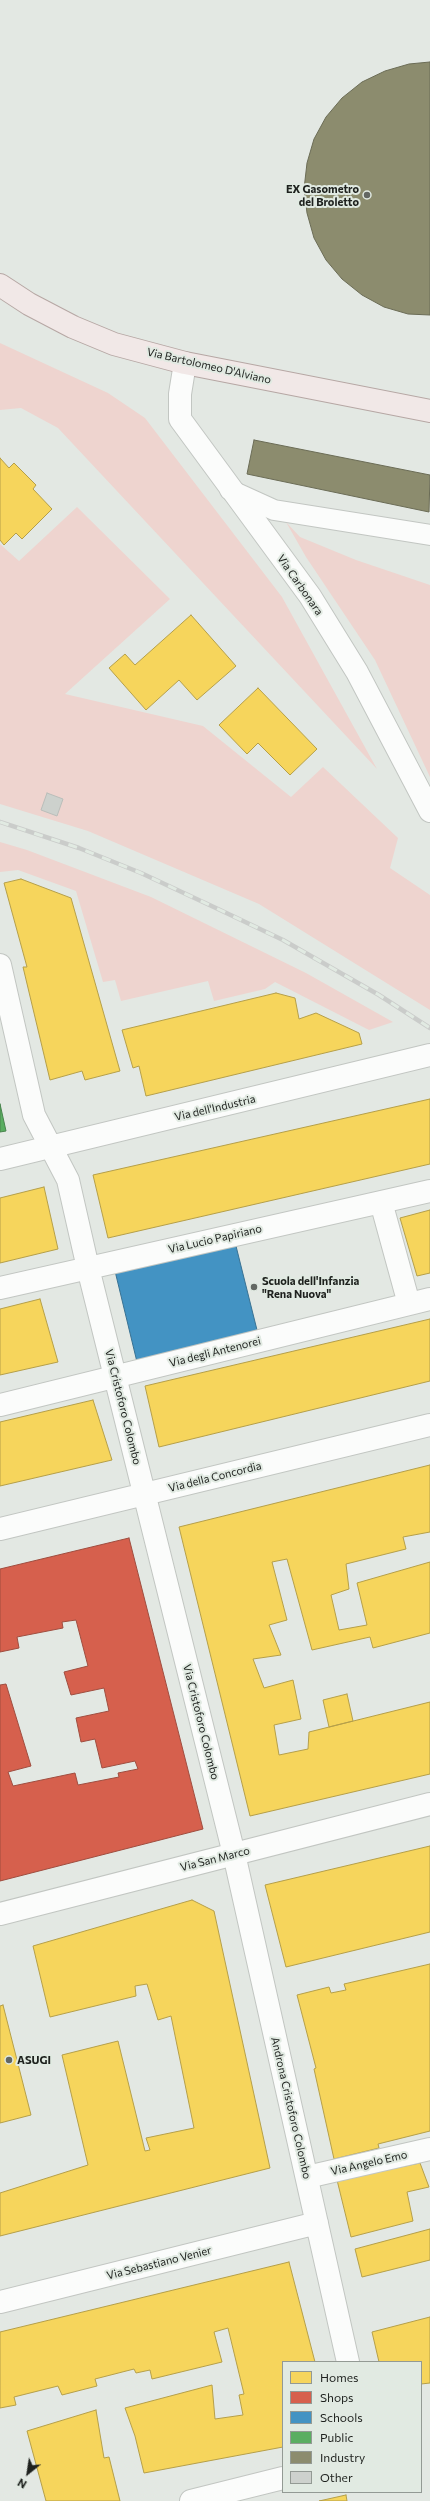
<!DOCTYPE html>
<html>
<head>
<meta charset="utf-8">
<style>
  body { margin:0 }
  #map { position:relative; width:430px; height:2501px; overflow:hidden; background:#e3e8e3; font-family:Commissioner,sans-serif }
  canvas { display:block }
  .legend { position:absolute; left:282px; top:2361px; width:140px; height:132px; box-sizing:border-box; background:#e1eae2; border:1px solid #939a94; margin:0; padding:5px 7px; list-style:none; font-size:12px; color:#1e211e }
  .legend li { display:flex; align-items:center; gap:8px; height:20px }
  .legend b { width:20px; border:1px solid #939a94 }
  .north { position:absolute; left:8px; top:2453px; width:40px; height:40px; -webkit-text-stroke:3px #e1eae2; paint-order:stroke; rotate:210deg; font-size:11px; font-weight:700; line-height:16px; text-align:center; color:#1e211e }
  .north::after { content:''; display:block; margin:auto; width:14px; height:18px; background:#1e211e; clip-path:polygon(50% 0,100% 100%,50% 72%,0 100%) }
</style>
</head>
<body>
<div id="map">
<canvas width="430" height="2501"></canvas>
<ul class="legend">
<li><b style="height:11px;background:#f6d55c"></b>Homes</li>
<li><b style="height:11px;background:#d6604d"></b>Shops</li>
<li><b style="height:11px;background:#4393c3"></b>Schools</li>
<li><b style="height:11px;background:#5aae61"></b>Public</li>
<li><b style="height:11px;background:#8c8c6e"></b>Industry</li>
<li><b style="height:11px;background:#cdd1cd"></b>Other</li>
</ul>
<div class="north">N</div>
</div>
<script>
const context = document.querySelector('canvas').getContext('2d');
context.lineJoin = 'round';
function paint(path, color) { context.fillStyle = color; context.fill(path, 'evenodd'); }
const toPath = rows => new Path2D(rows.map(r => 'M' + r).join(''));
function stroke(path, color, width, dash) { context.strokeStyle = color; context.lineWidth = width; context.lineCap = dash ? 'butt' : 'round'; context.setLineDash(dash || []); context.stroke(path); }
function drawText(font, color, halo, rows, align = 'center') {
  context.font = font + ' Commissioner,sans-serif'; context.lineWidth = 4; context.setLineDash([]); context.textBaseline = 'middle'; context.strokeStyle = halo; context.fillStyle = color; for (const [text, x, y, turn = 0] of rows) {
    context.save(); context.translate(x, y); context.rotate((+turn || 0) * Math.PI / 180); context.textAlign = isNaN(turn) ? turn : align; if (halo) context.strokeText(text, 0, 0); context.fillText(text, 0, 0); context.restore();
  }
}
const green = toPath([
  [0,343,108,393,145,418,282,597,377,769,58,428,21,408,0,410],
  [77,507,170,599,65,694,203,726,291,797,323,767,398,838,390,868,430,895,430,1010,259,904,88,831,0,804,0,544,19,561],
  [286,522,300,537,356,560,430,585,430,777,375,660,306,557],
  [0,842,27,850,151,897,306,973,393,1022,369,1030,275,982,265,989,214,1001,208,981,121,1001,115,980,103,982,76,891,18,870,0,872]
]);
const homes = toPath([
  [0,458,9,468,14,463,36,485,33,489,52,509,22,539,16,533,4,545,0,540,0,458],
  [191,615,236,666,197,700,179,680,146,710,109,668,125,654,135,665,191,615],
  [258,688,317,749,290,775,258,743,247,754,219,725,258,688],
  [21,879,71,898,120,1071,85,1080,82,1071,50,1080,23,967,27,967,4,883,21,879],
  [276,993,295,998,299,1019,316,1013,359,1033,362,1044,146,1096,139,1066,133,1068,122,1030,276,993],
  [430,1099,430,1164,108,1238,93,1175,430,1099],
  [44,1187,58,1249,0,1263,0,1198,44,1187],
  [430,1210,430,1273,417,1276,400,1218,430,1210],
  [40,1299,58,1362,0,1375,0,1309,40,1299],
  [430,1319,430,1381,159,1447,145,1386,430,1319],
  [93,1400,112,1460,0,1486,0,1422,93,1400],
  [430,1465,430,1532,403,1537,406,1549,346,1564,349,1589,331,1595,339,1630,367,1625,357,1583,430,1562,430,1633,373,1648,370,1637,312,1650,287,1559,272,1562,287,1620,269,1625,281,1655,253,1659,264,1688,293,1680,301,1719,274,1725,279,1755,308,1749,309,1732,430,1702,430,1774,250,1816,179,1527,430,1465],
  [347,1694,353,1721,329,1727,323,1700,347,1694],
  [430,1846,430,1932,286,1967,265,1885,430,1846],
  [192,1900,214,1911,270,2168,0,2236,0,2193,88,2165,62,2055,118,2041,145,2151,150,2150,146,2138,194,2128,171,2016,158,2020,147,1984,135,1986,136,1996,50,2017,33,1946,192,1900],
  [430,1964,430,2131,378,2144,379,2148,334,2159,314,2069,316,2068,297,1995,329,1987,331,1993,346,1990,344,1984,430,1964],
  [3,2005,31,2115,0,2123,0,2006,3,2005],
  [420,2163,429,2187,407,2192,413,2221,351,2237,337,2180,420,2163],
  [430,2229,430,2260,362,2277,355,2249,430,2229],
  [289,2262,315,2362,283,2362,283,2447,144,2473,135,2436,125,2408,212,2385,215,2419,243,2415,239,2395,244,2394,228,2328,214,2332,222,2362,152,2379,150,2370,136,2373,134,2369,95,2379,97,2386,62,2395,58,2386,14,2397,16,2405,0,2408,0,2332,289,2262],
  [430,2317,430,2383,421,2384,421,2362,379,2362,372,2332,430,2317],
  [96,2410,104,2458,109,2457,120,2501,46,2501,27,2431,96,2410],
  [346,2495,347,2501,319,2501,346,2495]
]);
const shops = toPath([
  [129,1538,203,1829,0,1881,0,1685,6,1684,31,1766,8,1772,13,1786,75,1773,78,1785,119,1777,118,1773,138,1769,135,1761,102,1768,95,1739,81,1742,76,1718,109,1711,104,1688,71,1695,64,1672,88,1666,76,1620,62,1622,63,1628,17,1637,19,1648,0,1652,0,1569,129,1538]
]);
const schools = toPath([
  [235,1242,258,1334,137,1362,115,1271,235,1242]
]);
const public = toPath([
  [0,1104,6,1131,0,1132,0,1104]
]);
const industry = toPath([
  [430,62,430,315,408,314,384,307,362,295,342,279,326,260,314,238,307,213,304,189,307,163,314,139,326,117,342,98,362,82,385,71,409,64,430,62],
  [254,440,430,475,429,512,247,474,254,440]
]);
const building = toPath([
  [47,793,63,799,57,816,41,810,47,793]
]);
const lane = toPath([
  [230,490,274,510,430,535]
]);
const street = toPath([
  [185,363,180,394,180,419,310,596,357,672,430,811],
  [0,965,34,1115,68,1180,88,1268,234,1854,348,2362],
  [0,1159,430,1055],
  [381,1202,409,1304],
  [0,1288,430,1191],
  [0,1405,430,1299],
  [0,1529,430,1425],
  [307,2177,430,2149],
  [0,2302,317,2223],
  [191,2501,283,2478]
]);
const secondary = toPath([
  [0,1914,430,1804]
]);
const primary = toPath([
  [0,285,29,304,73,327,114,344,185,363,430,411]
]);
const rail = toPath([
  [0,822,79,848,141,873,218,909,283,940,379,995,430,1028]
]);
const markers = [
  [367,195,4,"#636763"],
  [254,1287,4,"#636763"],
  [9,2060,4,"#636763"]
];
const poiNames = [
  ["EX Gasometro",359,189,"right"],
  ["del Broletto",359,202,"right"],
  ["Scuola dell'Infanzia",262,1281],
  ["\"Rena Nuova\"",262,1294],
  ["ASUGI",17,2060]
];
const streetNames = [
  ["Via Bartolomeo D'Alviano",209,366,13],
  ["Via Carbonara",300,585,55],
  ["Via dell'Industria",215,1108,-13],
  ["Via Lucio Papiriano",215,1239,-13],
  ["Via degli Antenorei",215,1352,-14],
  ["Via Cristoforo Colombo",123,1407,76],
  ["Via della Concordia",215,1477,-14],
  ["Via Cristoforo Colombo",201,1722,76],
  ["Via San Marco",215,1859,-14],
  ["Androna Cristoforo Colombo",291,2108,77],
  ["Via Angelo Emo",369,2163,-13],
  ["Via Sebastiano Venier",159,2263,-14]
];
paint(green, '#eed4cf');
paint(homes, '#f6d55c');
stroke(homes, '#b59f49', 1);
paint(shops, '#d6604d');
stroke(shops, '#9f4d3f', 1);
paint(schools, '#4393c3');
stroke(schools, '#387192', 1);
paint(public, '#5aae61');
stroke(public, '#48844d', 1);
paint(industry, '#8c8c6e');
stroke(industry, '#6b6c56', 1);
paint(building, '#cdd1cd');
stroke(building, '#babeba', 1);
stroke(lane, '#c2c6c2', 22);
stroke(street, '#c2c6c2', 24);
stroke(secondary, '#c2c6c2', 24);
stroke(primary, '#b6a7a4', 24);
stroke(lane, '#fbfcfb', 20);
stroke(street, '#fbfcfb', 22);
stroke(secondary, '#fbfcfb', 22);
stroke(primary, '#f1e8e7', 22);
stroke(rail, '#caccca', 4.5);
stroke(rail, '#e1eae2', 3, [9]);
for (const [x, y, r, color] of markers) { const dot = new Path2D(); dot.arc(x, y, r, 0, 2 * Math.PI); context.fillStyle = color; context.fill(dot); stroke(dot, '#e1eae2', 1.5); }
drawText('bold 11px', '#1e211e', '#e1eae2', poiNames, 'left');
drawText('11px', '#1e211e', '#e1eae2', streetNames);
</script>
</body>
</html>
